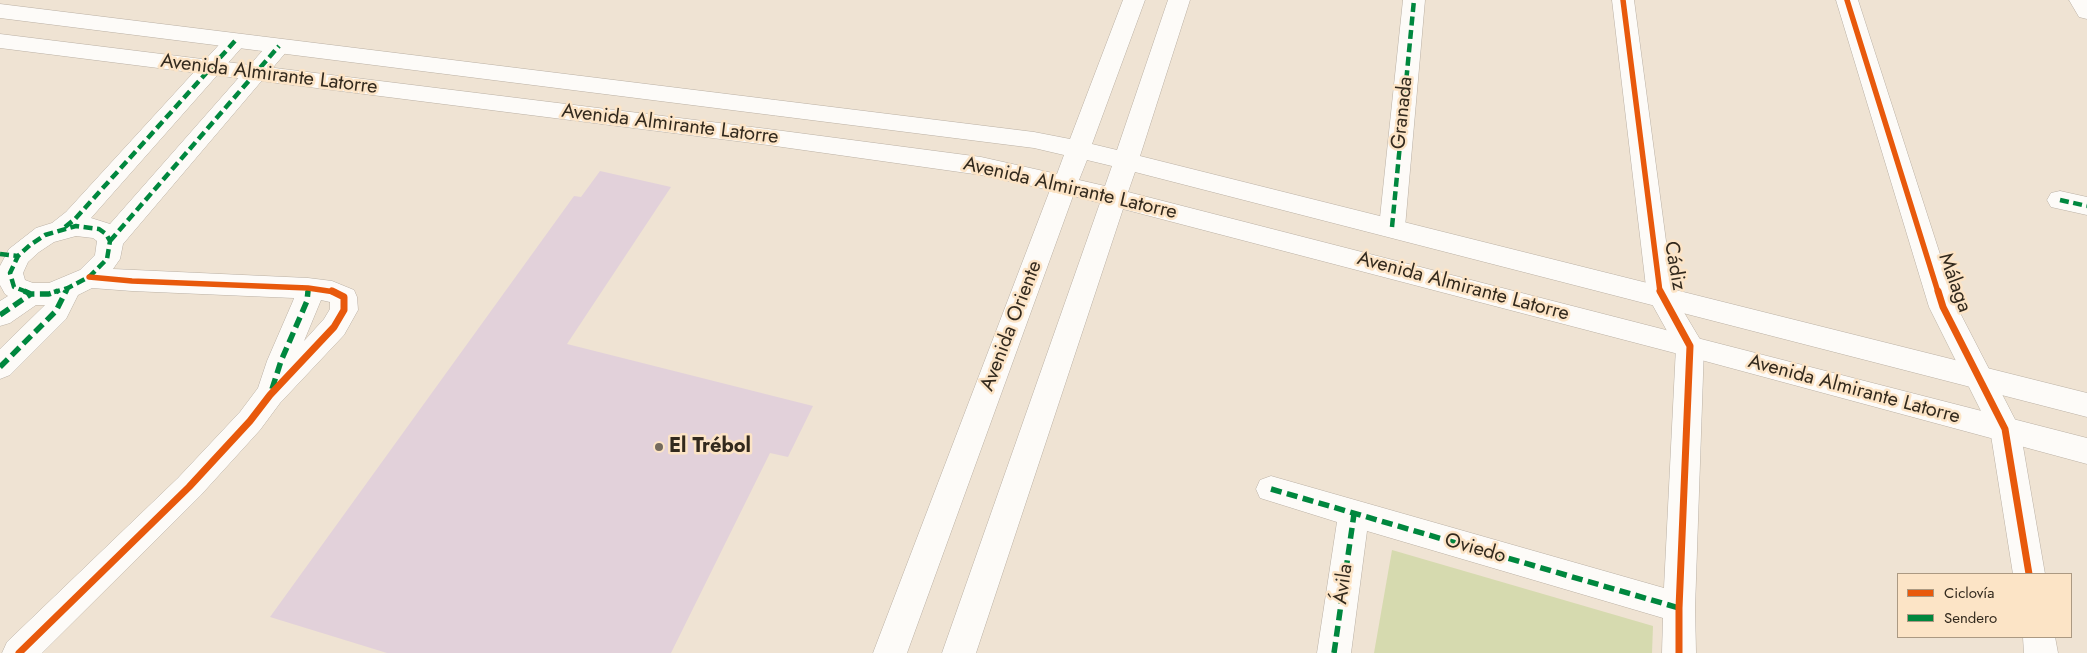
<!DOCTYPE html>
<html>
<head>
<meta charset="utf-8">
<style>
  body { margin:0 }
  #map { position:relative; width:2087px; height:653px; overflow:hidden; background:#efe3d3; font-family:Jost,sans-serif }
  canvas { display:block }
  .legend { position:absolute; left:1897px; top:573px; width:175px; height:65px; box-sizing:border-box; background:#fce4c6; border:1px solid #ab9982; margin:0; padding:6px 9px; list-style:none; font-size:15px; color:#32291d }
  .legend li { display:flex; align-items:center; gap:10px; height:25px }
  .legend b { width:25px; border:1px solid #ab9982 }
</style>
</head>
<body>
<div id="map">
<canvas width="2087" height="653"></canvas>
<ul class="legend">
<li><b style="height:6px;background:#e8590c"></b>Ciclovía</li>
<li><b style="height:6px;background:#00873e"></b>Sendero</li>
</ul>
</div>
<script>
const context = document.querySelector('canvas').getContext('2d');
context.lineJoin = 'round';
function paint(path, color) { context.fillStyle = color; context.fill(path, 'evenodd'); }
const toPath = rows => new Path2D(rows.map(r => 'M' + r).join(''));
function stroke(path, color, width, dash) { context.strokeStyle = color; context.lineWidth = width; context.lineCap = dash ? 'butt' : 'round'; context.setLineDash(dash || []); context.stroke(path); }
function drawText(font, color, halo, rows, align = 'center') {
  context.font = font + ' Jost,sans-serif'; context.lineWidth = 5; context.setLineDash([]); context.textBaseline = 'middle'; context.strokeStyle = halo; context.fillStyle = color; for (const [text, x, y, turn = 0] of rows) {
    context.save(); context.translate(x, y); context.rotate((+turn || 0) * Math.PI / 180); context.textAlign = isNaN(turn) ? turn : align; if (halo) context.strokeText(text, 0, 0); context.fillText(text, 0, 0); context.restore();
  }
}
const green = toPath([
  [1392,550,1653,626,1652,653,1374,653]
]);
const building = toPath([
  [600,171,671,187,567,344,813,406,788,457,770,453,671,653,387,653,270,617,574,196,581,197]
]);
const minor = toPath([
  [1403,0,1425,0,1405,227,1401,234,1392,237,1383,234,1379,227,1403,0],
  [1612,0,1634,0,1673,294,1704,346,1695,608,1696,653,1662,653,1663,618,1367,531,1351,653,1317,653,1337,522,1260,498,1256,489,1260,480,1271,476,1664,588,1676,347,1647,295,1612,0],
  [1836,0,1858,0,1957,307,2020,429,2045,574,2013,574,1990,429,1929,307,1836,0],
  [2069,0,2087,0,2087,19,2079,17,2069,0],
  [235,34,243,36,246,41,243,46,91,218,110,224,271,41,279,39,287,41,290,46,287,51,123,244,120,259,113,269,308,278,332,281,354,290,357,297,358,310,344,335,280,403,260,430,200,496,42,653,2,653,7,642,178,478,240,412,258,388,267,361,293,301,294,298,132,291,92,288,78,295,66,319,10,375,0,379,0,349,45,305,36,305,10,323,0,326,0,301,8,296,5,294,0,285,0,266,9,249,36,228,52,223,66,212,227,36,235,34],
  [76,236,93,238,97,241,95,255,80,270,49,283,33,283,25,280,23,273,28,262,39,252,54,242,76,236],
  [321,300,330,302,330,309,324,319,304,341,321,300],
  [2060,191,2087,197,2087,215,2051,207,2047,200,2051,193,2060,191],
  [2023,637,2055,637,2058,653,2024,653,2023,637]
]);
const major = toPath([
  [1123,0,1145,0,1092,144,1117,150,1168,0,1190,0,1140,156,2087,393,2087,417,1135,172,1128,192,2087,438,2087,464,1690,357,1123,209,976,653,942,653,1100,203,1073,196,907,653,873,653,1050,190,981,175,768,145,0,48,0,34,768,129,981,157,1057,174,1064,155,1034,148,0,18,0,4,1034,132,1070,139,1123,0],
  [1087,160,1112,166,1105,186,1079,180,1087,160]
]);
const quietFar1 = toPath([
  [2060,200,2087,206],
  [65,227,75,219,235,41],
  [1392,227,1414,0],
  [110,241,279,46],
  [0,254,18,256],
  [27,292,14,287,10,273,18,256,30,245,45,235,76,226,99,229,106,234,110,241,107,259,89,277,68,288,54,292],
  [66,292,68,288],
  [308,292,308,288]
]);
const quiet = toPath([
  [24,291,31,294,49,294,58,291],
  [0,315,31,294],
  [0,367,56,311,66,291],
  [272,389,281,361,307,301,308,291],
  [1271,489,1679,608],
  [1334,653,1354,514]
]);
const cyclewayFar1 = toPath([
  [1623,0,1660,292],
  [1847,0,1938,292],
  [89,277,132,281,308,288,335,292]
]);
const cycleway = toPath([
  [1660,291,1690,346,1679,608,1679,653],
  [1938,291,1943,307,2005,429,2029,574],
  [19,653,189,487,250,421,270,395,334,327,344,310,344,297,332,291]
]);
const markers = [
  [659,447,5,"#746a5d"]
];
const streetNames = [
  ["Avenida Almirante Latorre",269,75,7],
  ["Granada",1403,113,-84],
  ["Avenida Almirante Latorre",670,125,7],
  ["Avenida Almirante Latorre",1070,189,13],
  ["Cádiz",1674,266,80],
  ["Málaga",1954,283,70],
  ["Avenida Almirante Latorre",1463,287,15],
  ["Avenida Oriente",1012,326,-69],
  ["Avenida Almirante Latorre",1854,390,15],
  ["Oviedo",1475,549,16],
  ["Ávila",1344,584,-82]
];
const poiNames = [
  ["El Trébol",669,447]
];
paint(green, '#d6daaf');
paint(building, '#e2d1da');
stroke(minor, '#bab0a4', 1);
stroke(major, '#bab0a4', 1);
paint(minor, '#fdfbf8');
paint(major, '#fdfbf8');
stroke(quietFar1, '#00873e', 4.5, [9, 4.5]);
stroke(quiet, '#00873e', 5.5, [11, 5.5]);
stroke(cyclewayFar1, '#e8590c', 5.5);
stroke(cycleway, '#e8590c', 7);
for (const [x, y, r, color] of markers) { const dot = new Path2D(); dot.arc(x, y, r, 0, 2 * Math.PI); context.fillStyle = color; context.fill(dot); stroke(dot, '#fce4c6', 2); }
drawText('20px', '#32291d', '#fce4c6', streetNames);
drawText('bold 20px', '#32291d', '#fce4c6', poiNames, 'left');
</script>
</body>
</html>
